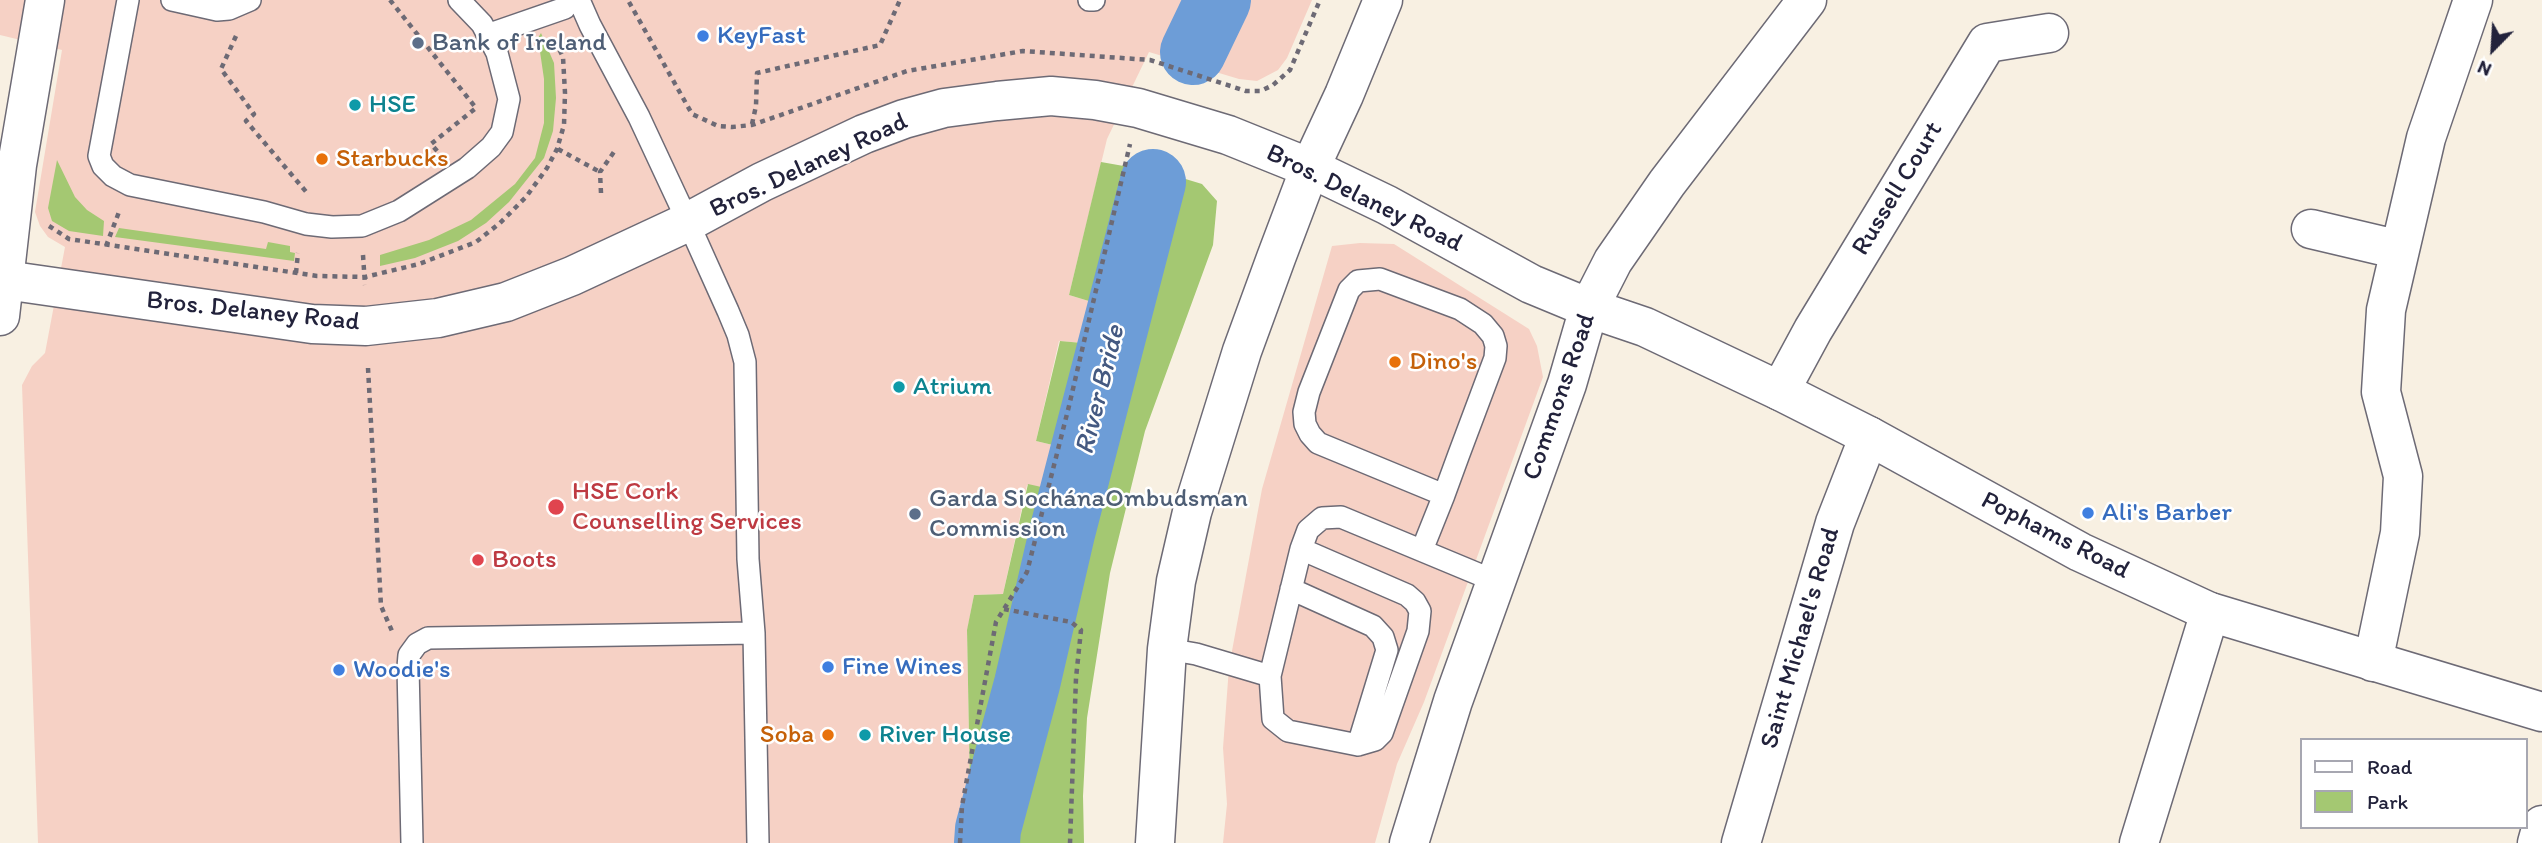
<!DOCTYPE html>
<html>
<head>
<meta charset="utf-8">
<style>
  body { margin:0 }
  #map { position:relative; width:2542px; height:843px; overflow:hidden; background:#f8f0e2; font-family:Itim,sans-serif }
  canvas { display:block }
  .legend { position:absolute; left:2300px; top:738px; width:228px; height:91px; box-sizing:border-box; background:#fff; border:2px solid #a7a7b1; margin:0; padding:9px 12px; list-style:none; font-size:21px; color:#22223b }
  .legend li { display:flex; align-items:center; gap:14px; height:35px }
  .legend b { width:35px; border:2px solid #a7a7b1 }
  .north { position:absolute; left:2458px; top:14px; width:70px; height:70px; -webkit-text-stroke:5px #fff; paint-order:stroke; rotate:204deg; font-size:19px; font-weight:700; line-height:28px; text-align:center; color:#22223b }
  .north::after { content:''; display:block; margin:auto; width:24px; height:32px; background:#22223b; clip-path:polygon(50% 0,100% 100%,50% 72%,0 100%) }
</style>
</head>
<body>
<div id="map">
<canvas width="2542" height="843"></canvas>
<ul class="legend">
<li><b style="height:9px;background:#fff"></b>Road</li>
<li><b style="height:19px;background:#a4c872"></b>Park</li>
</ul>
<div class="north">N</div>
</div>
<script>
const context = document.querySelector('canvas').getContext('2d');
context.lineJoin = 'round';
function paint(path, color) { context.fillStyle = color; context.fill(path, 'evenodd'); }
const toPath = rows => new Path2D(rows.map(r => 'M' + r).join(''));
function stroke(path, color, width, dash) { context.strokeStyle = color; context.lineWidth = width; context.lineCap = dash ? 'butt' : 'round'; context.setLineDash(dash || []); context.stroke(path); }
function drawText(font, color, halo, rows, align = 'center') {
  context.font = font + ' Itim,sans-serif'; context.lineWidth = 5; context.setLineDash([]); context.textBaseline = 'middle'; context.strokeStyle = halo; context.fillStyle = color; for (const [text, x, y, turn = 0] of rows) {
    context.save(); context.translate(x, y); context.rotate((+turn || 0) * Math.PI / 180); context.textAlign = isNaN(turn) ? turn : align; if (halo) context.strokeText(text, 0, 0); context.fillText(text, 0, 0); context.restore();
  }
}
const built = toPath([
  [0,0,1312,0,1287,58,1278,70,1257,81,1239,79,1149,52,1107,139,1069,295,1092,302,1082,343,1059,341,1036,441,1057,446,1046,488,1027,485,1003,594,974,595,967,632,971,843,38,843,22,385,32,366,45,353,65,247,48,237,40,226,35,212,62,50,0,35],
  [1360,243,1394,244,1529,329,1537,346,1543,377,1424,702,1397,764,1375,843,1223,843,1227,804,1223,748,1229,667,1262,489,1332,246]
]);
const green = toPath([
  [541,33,554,63,556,98,553,131,544,158,509,202,486,223,458,241,415,258,380,266,380,255,429,240,471,220,515,184,535,158,544,123,544,79,538,38],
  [57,160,75,197,87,210,104,221,103,236,69,231,52,221,48,208],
  [1101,162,1169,174,1202,184,1217,201,1213,245,1145,431,1110,573,1087,718,1083,796,1084,843,971,843,967,630,974,595,1003,594,1028,484,1046,488,1057,446,1036,441,1060,341,1082,343,1092,302,1069,295],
  [119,228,266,249,268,242,290,246,290,252,295,253,294,261,115,237]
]);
const river = toPath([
  [1193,52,1218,0],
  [987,843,988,829,1027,684,1062,533,1153,182]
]);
const path = toPath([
  [390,0,476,108,431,144,438,152],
  [629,2,692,114,718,126,732,127,752,125,907,71,1023,51,1150,60,1246,91,1261,91,1273,85,1290,70,1320,0],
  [236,36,221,69,254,114,246,121,308,194],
  [752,124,756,106,757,73,880,45,900,0],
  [558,149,600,172],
  [601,193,600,172,616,149],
  [49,226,69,239,317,276,365,277,419,264,476,242,500,223,526,197,547,168,557,149,564,125,565,93,563,57,556,43],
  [106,246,119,212],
  [363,255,365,285],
  [296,273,298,253],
  [368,368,381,606,392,631],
  [1004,609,1071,622,1081,630,1076,678,1070,843],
  [960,843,962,806,996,622,1027,572,1069,406,1130,144]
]);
const service = toPath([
  [128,0,99,156,103,166,113,176,130,185,264,212,306,224,332,227,362,226,399,211,467,168,491,147,502,132,509,99,497,53,482,24,459,0],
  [172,0,217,10,229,9,250,0],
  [579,0,590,25,639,117,688,222,728,311,738,335,745,362,748,559,754,633,758,843],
  [1089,0,1094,0],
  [487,35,565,8],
  [1422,550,1444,495,1459,454,1495,358,1496,346,1493,336,1483,324,1460,309,1380,279,1358,281,1349,290,1309,392,1304,412,1305,424,1310,434,1318,443,1444,495],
  [1291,589,1373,626,1383,637,1387,650,1358,745],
  [1167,649,1196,654,1270,676,1273,719,1288,731,1358,745,1375,740,1382,733,1418,631,1420,611,1415,602,1407,595,1301,549],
  [1270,676,1301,549,1308,530,1322,518,1341,517,1495,581],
  [412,843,408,667,409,655,417,644,428,638,754,633]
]);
const minor = toPath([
  [2311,229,2400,250],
  [1780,391,1813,330,1987,43,2049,33],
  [2373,662,2400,533,2403,476,2381,392,2386,310,2426,138,2473,0],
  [1741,843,1835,523,1869,436],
  [2139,843,2210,612],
  [2537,843,2542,825]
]);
const tertiary = toPath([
  [5,280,312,324,366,326,438,318,506,302,572,276,688,222,762,182,864,134,904,119,944,108,997,101,1051,96,1095,100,1138,108,1228,135,1310,168,1387,205,1531,284,1589,308,1645,327,1780,391,1869,436,2080,552,2210,612,2542,712],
  [0,316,17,165,45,0],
  [1409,843,1453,701,1567,384,1589,308,1613,261,1667,183,1807,0]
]);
const trunk = toPath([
  [1155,843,1167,649,1176,581,1192,512,1242,351,1276,258,1310,168,1344,95,1383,0]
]);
const markers = [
  [703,36,7,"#3f7fe0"],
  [418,43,7,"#5c6f8a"],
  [355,105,7,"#0f9aa8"],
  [322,159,7,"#e8710a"],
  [1395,362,7,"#e8710a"],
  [899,387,7,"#0f9aa8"],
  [556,507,9,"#e0444e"],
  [2088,513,7,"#3f7fe0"],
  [915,514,7,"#5c6f8a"],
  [478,560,7,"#e0444e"],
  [828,667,7,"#3f7fe0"],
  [339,670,7,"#3f7fe0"],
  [828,735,7,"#e8710a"],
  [865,735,7,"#0f9aa8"]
];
const shopNames = [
  ["KeyFast",717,36],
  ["Ali's Barber",2102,513],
  ["Fine Wines",842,667],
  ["Woodie's",353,670]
];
const serviceNames = [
  ["Bank of Ireland",432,43],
  ["Garda SiochánaOmbudsman",929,499],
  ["Commission",929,529]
];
const cultureNames = [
  ["HSE",369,105],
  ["Atrium",913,387],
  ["River House",879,735]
];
const foodNames = [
  ["Starbucks",336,159],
  ["Dino's",1409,362],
  ["Soba",814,735,"right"]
];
const streetNames = [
  ["Bros. Delaney Road",809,166,-25],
  ["Russell Court",1898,189,-59],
  ["Bros. Delaney Road",1364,199,26],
  ["Bros. Delaney Road",253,312,6],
  ["Commons Road",1560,397,-71],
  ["Pophams Road",2055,536,27],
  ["Saint Michael's Road",1801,638,-74]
];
const healthNames = [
  ["HSE Cork",572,492],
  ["Counselling Services",572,522],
  ["Boots",492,560]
];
const waterNames = [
  ["River Bride",1101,390,-76]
];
paint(built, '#f6d1c5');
paint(green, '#a4c872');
stroke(river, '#6d9dd7', 66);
stroke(service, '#6d6a75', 24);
stroke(minor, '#6d6a75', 41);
stroke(tertiary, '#6d6a75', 41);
stroke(trunk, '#6d6a75', 41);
stroke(path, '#6d6a75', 4.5, [5, 5]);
stroke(service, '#fff', 21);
stroke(minor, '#fff', 38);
stroke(tertiary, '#fff', 38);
stroke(trunk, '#fff', 38);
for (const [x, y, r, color] of markers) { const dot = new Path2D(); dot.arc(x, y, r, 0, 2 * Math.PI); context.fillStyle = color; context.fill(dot); stroke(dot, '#fff', 2.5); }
drawText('26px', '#366cbe', '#fff', shopNames, 'left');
drawText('26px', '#4e5e75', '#fff', serviceNames, 'left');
drawText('26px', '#0d838f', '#fff', cultureNames, 'left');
drawText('26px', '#c56008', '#fff', foodNames, 'left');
drawText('26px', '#22223b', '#fff', streetNames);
drawText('26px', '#be3a42', '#fff', healthNames, 'left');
drawText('italic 28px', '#445981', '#fff', waterNames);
</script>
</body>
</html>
